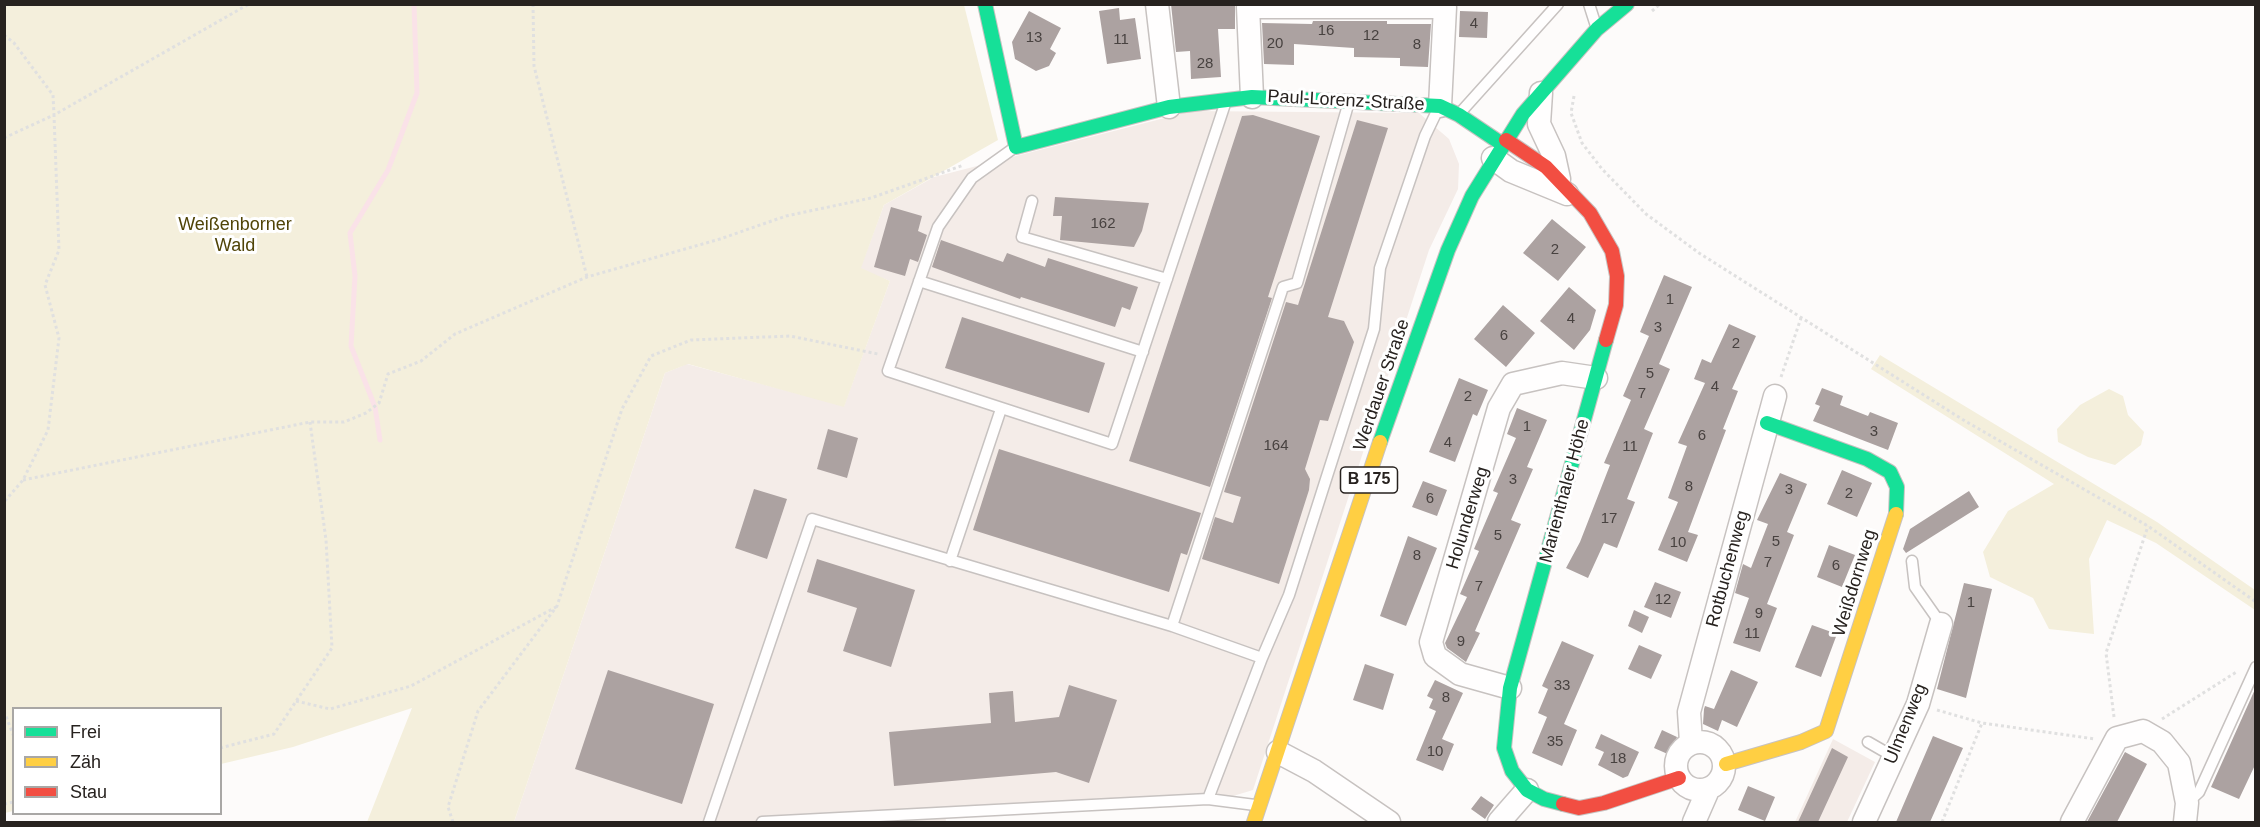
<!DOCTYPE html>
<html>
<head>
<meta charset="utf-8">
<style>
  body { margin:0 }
  #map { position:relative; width:2260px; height:827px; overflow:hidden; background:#fdfbfa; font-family:Helvetica,sans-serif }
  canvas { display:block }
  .frame { position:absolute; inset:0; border:6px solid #27221f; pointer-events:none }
  .legend { position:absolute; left:12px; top:707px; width:210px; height:108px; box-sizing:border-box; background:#fff; border:2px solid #a9a7a5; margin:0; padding:8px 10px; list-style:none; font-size:18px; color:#27221f }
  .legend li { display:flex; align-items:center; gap:12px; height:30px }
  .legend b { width:30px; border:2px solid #a9a7a5 }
</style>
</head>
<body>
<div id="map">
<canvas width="2260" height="827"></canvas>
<div class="frame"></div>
<ul class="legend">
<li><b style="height:8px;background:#16e098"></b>Frei</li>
<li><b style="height:8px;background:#ffcf43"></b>Zäh</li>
<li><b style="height:8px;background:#f24e42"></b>Stau</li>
</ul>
</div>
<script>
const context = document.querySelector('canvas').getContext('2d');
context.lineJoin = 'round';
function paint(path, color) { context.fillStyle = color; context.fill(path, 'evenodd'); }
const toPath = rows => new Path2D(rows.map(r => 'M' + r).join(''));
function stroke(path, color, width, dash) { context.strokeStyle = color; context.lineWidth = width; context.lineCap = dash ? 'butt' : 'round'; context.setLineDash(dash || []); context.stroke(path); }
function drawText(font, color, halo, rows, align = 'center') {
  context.font = font + ' Helvetica,sans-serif'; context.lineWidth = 6; context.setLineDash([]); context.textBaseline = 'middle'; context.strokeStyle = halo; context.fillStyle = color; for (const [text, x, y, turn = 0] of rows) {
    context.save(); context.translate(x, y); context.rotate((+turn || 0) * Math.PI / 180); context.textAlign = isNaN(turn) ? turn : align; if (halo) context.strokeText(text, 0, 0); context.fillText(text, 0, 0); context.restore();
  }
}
const built = toPath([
  [1192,111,1419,113,1449,139,1459,164,1458,189,1429,250,1253,790,1233,796,1170,796,945,808,946,822,514,822,665,373,687,364,844,406,890,281,860,269,884,205,934,177],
  [1833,739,1875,762,1847,822,1795,822]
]);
const green = toPath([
  [4,5,964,5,998,140,884,205,861,268,890,281,844,407,688,364,665,373,514,822,367,822,412,708,293,747,221,764,220,708,14,708,13,811,5,813],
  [1880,355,2157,522,2255,590,2255,610,2156,543,2107,520,2089,559,2094,634,2049,629,2033,598,1990,577,1983,552,2008,511,2054,484,1871,369],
  [2109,389,2123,396,2128,415,2144,432,2141,445,2115,465,2088,457,2058,442,2057,429,2080,405]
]);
const stream = toPath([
  [380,440,375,407,351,346,355,276,350,233,388,170,417,93,414,4]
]);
const building = toPath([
  [1171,4,1235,4,1235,29,1218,29,1221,77,1191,79,1190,51,1176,52],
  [1119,8,1120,20,1135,18,1141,59,1107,64,1099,11],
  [1029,11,1061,28,1050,49,1056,53,1049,66,1036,71,1015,59,1012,42],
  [1460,11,1488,12,1487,38,1459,37],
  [1313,21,1387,21,1387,24,1431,24,1428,67,1400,66,1400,58,1354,57,1354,48,1294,44,1294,65,1264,64,1262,23,1312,24],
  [1253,115,1320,136,1268,297,1272,298,1210,487,1129,461,1242,116],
  [1357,120,1388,128,1328,317,1344,321,1354,342,1328,421,1320,420,1305,469,1310,479,1309,490,1279,584,1202,559,1215,517,1233,523,1241,497,1224,492,1286,302,1298,305],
  [1055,197,1149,203,1142,231,1134,247,1060,240,1062,216,1053,216],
  [891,207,922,216,918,231,927,235,918,262,910,259,905,276,874,267],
  [1552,219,1586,247,1558,281,1523,253],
  [941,240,1003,262,1007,253,1045,267,1048,258,1138,287,1130,310,1122,307,1115,327,1021,297,1020,299,932,267],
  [1664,275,1692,287,1659,364,1670,369,1644,429,1653,433,1627,499,1635,502,1617,548,1604,543,1588,578,1566,568,1580,542,1610,465,1604,463,1631,400,1623,396,1649,336,1640,332],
  [1569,287,1596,310,1590,330,1574,350,1540,321],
  [1503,305,1535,333,1506,367,1474,339],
  [962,317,1105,363,1089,413,945,368],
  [1729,324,1756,336,1732,389,1738,391,1723,429,1726,430,1688,532,1698,535,1687,562,1658,550,1678,502,1668,498,1687,446,1678,443,1705,383,1694,379,1702,359,1711,363],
  [1459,378,1488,390,1477,416,1473,414,1455,462,1429,452],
  [1822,388,1843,396,1840,405,1868,416,1870,412,1898,423,1888,450,1813,421,1820,406,1815,404],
  [1517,408,1547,420,1527,467,1533,469,1511,520,1521,524,1475,631,1480,633,1466,662,1447,648,1445,643,1467,597,1460,594,1479,551,1474,549,1498,493,1493,491,1516,438,1507,434],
  [828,429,858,438,847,478,817,469],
  [999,449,1201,513,1187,555,1181,553,1169,592,973,530],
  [1842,470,1872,483,1857,517,1827,504],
  [1780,473,1807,484,1787,532,1794,535,1767,604,1777,608,1760,652,1733,643,1749,598,1735,593,1743,564,1751,568,1768,524,1757,520],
  [1423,481,1447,490,1437,516,1412,507],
  [754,489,787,499,767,559,735,548],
  [1969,491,1979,507,1906,553,1903,549,1910,529],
  [1408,536,1437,548,1406,626,1380,616],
  [1829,545,1855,555,1842,587,1817,577],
  [817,559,915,590,891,667,843,651,857,608,807,592],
  [1655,582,1681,592,1671,618,1644,607],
  [1964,583,1992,589,1966,698,1937,689],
  [1634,610,1649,617,1642,633,1628,626],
  [1812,625,1837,634,1821,677,1795,667],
  [1562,641,1594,655,1564,724,1577,730,1562,766,1532,753,1547,717,1538,713,1548,689,1542,686],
  [1639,645,1662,655,1651,679,1628,669],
  [1365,664,1394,674,1383,710,1353,700],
  [608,670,714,704,682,804,575,769],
  [1731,670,1758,682,1737,727,1722,720,1718,731,1703,724,1704,709,1705,706,1714,709],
  [1435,680,1463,693,1442,739,1454,744,1443,771,1416,760,1436,711,1429,708,1433,699,1427,696],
  [1069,685,1117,700,1089,783,1056,772,894,786,889,732,991,723,989,693,1013,691,1015,722,1059,717],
  [2256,687,2256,763,2239,799,2211,787],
  [1662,730,1677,737,1670,755,1654,748],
  [1601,734,1639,752,1628,776,1623,778,1598,765,1604,752,1595,748],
  [1933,736,1963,748,1930,822,1896,822],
  [1832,748,1848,757,1818,822,1798,822],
  [2125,752,2147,764,2117,822,2087,822],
  [1748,786,1775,797,1765,821,1738,810],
  [1481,796,1494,805,1485,819,1471,809]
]);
const path = toPath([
  [533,4,534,66,587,277],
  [1652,11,1660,4],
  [4,35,14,43,53,95,54,115,249,4],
  [1574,96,1571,113,1582,143,1602,169,1646,214,1699,253,1965,421,2148,526,2256,602],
  [4,138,54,115,59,250,45,285,59,338,48,430,23,480,4,502],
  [1781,377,1801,318],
  [23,480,310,422,344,422,366,413,379,403,388,374,421,361,455,334,587,277,720,239,786,216,871,198,964,165],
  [296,701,330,709,411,686,556,607],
  [1937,710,1982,723,2095,739],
  [4,711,14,737],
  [2114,717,2106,653,2148,526],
  [2162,719,2238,671],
  [220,748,274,734,332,648,326,540,310,422],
  [4,804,14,802],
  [453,822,448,807,478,711,557,606,622,409,651,356,691,340,790,336,878,354],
  [1942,822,1982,723]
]);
const lane = toPath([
  [1589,4,1596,26],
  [1460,113,1558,4],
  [1014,148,972,178,938,227,888,371,1112,444,1225,104],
  [1032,201,1022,237,1167,279],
  [919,281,1143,352],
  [950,561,1001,409],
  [1912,561,1915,587,1941,624],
  [1172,626,1283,287,1297,283,1348,105],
  [1868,742,1894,757],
  [1208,799,1262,658,1289,595,1374,329,1380,268,1425,136,1438,109],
  [2187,803,2199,792,2256,667],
  [709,822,812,519,1172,626,1262,658],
  [762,822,1208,799,1255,805]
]);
const street = toPath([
  [1157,4,1169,107],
  [1541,93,1539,124,1554,156,1559,179],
  [1252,97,1248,7,1445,7,1440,106],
  [1493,158,1511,171,1567,194],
  [1510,688,1460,674,1435,656,1431,642,1499,408,1513,384,1562,373,1596,378],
  '1676 766a24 24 0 1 1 48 0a24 24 0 1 1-48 0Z',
  [1691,742,1689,712,1775,396],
  [1278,752,1314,771,1389,822],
  [1499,822,1527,790],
  [1694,822,1708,790],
  [1864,822,1918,704,1941,624],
  [2072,822,2117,738,2143,731,2162,742,2179,763,2187,803,2185,822]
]);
const fast = toPath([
  [985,4,1016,147,1169,107,1252,97,1440,106,1459,115,1502,144],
  [1767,423,1867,459,1890,472,1897,487,1896,514],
  [1380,442,1448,250,1472,196,1523,114,1597,29,1627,4],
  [1563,804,1544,799,1527,790,1512,771,1504,748,1510,688,1606,340]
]);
const slow = toPath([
  [1726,764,1801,742,1826,731,1896,514],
  [1254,822,1380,442]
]);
const jam = toPath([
  [1506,140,1546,167,1590,213,1612,251,1617,276,1616,305,1606,340],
  [1563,804,1579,808,1604,803,1679,778]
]);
const numberNames = [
  ["4",1474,24],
  ["16",1326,31],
  ["12",1371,36],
  ["13",1034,38],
  ["11",1121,40],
  ["20",1275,44],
  ["8",1417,45],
  ["28",1205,64],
  ["162",1103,224],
  ["2",1555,250],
  ["1",1670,300],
  ["4",1571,319],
  ["3",1658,328],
  ["6",1504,336],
  ["2",1736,344],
  ["5",1650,374],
  ["4",1715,387],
  ["7",1642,394],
  ["2",1468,397],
  ["1",1527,427],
  ["3",1874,432],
  ["6",1702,436],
  ["4",1448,443],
  ["164",1276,446],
  ["11",1630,447],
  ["3",1513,480],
  ["8",1689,487],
  ["3",1789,490],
  ["2",1849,494],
  ["6",1430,499],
  ["17",1609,519],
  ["5",1498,536],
  ["5",1776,542],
  ["10",1678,543],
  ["8",1417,556],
  ["7",1768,563],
  ["6",1836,566],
  ["7",1479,587],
  ["12",1663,600],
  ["1",1971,603],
  ["9",1759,614],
  ["11",1752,634],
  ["9",1461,642],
  ["33",1562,686],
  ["8",1446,698],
  ["35",1555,742],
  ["10",1435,752],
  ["18",1618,759]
];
const shields = [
  [1369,480,57]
];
const shieldNames = [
  ["B 175",1369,480]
];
const streetNames = [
  ["Paul-Lorenz-Straße",1346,101,3],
  ["Werdauer Straße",1382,385,-71],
  ["Marienthaler Höhe",1565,491,-75],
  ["Holunderweg",1468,518,-73],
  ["Rotbuchenweg",1728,569,-75],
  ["Weißdornweg",1855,583,-73],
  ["Ulmenweg",1906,724,-68]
];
const parkNames = [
  ["Weißenborner",235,225],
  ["Wald",235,246]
];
paint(built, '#f4ece8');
paint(green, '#f4efdc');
stroke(stream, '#fae2e8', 5);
paint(building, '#aca2a1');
stroke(lane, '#c7c2c0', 13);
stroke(street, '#c7c2c0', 25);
stroke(fast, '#c7c2c0', 16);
stroke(slow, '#c7c2c0', 16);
stroke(jam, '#c7c2c0', 16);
stroke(path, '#e0e0e0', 3, [3, 3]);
stroke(lane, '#fffefe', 10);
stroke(street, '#fffefe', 22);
stroke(fast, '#16e098', 14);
stroke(slow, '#ffcf43', 14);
stroke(jam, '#f24e42', 14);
drawText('15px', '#484240', null, numberNames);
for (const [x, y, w] of shields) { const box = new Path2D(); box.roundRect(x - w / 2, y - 13, w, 26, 4.5); context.fillStyle = '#fff'; context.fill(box); stroke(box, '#27221f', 1.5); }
drawText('bold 16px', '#27221f', null, shieldNames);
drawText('18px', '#27221f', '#fff', streetNames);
drawText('18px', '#504407', '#fff', parkNames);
</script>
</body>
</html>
